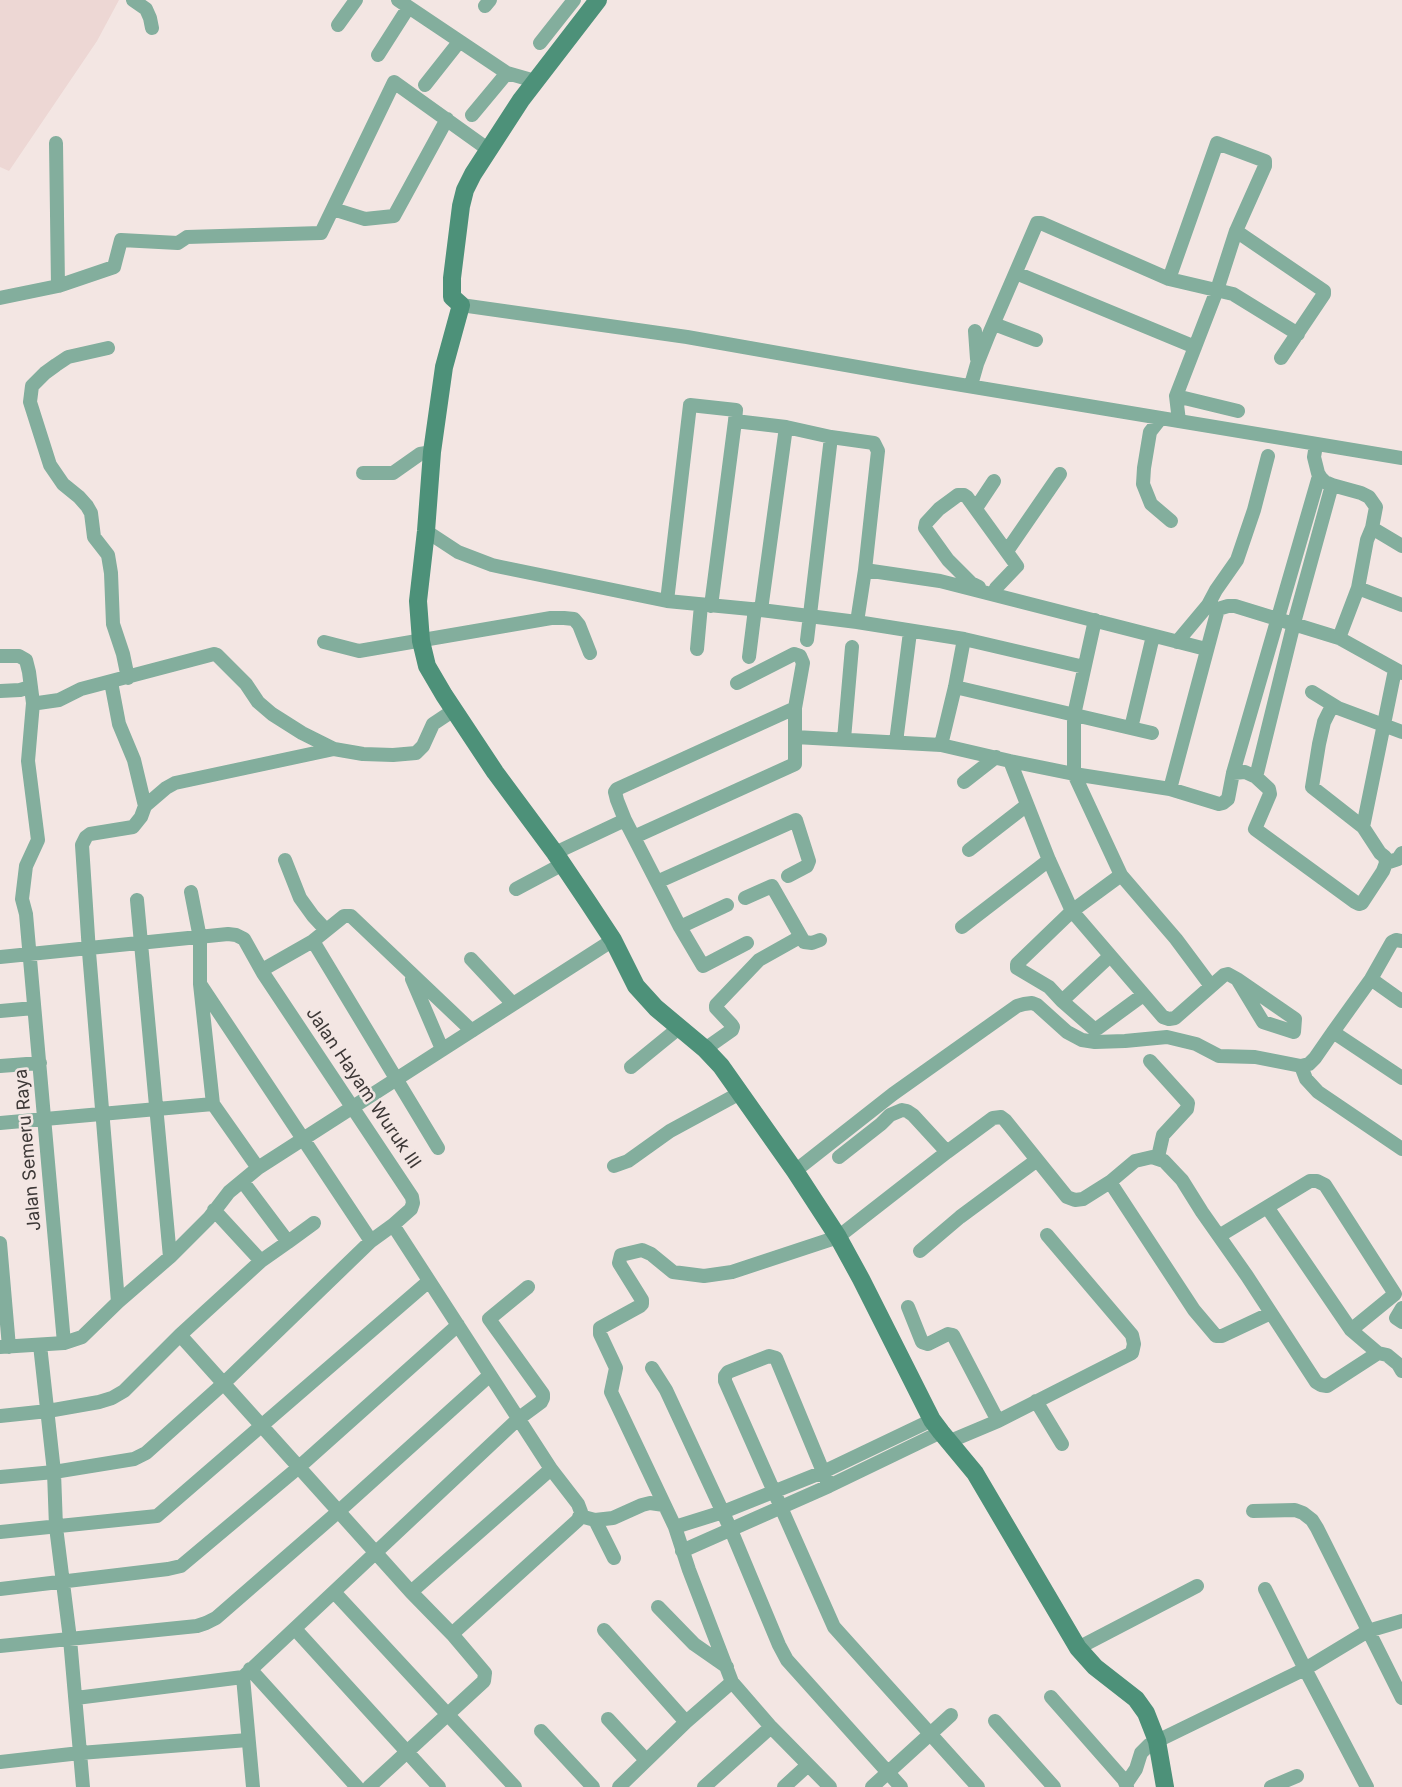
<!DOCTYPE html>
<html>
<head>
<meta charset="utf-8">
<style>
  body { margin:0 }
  canvas { display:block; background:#f3e6e3 }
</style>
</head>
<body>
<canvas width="1402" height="1787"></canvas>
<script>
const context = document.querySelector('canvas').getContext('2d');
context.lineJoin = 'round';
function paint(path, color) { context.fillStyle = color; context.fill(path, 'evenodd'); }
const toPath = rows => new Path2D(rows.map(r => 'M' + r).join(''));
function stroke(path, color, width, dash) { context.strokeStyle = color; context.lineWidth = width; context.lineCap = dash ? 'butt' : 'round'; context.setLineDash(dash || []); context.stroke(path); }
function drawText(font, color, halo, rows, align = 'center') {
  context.font = font + ' Inter,sans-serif'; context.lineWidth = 5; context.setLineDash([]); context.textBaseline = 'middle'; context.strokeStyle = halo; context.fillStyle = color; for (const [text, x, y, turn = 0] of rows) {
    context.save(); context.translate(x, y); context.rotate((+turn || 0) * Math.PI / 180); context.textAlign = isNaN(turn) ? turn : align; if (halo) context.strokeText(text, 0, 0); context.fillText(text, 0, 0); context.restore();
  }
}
const built = toPath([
  [0,0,119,0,97,41,9,171,0,167]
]);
const street = toPath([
  [133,0,146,9,150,18,152,28],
  [398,0,507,73,535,81],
  [485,6,490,0],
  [338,25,356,0],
  [540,43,574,0],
  [378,55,408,8],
  [425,85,459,42],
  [472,115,507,73],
  [56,143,58,286],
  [333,209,365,219,394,216,447,119],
  [1236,231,1324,291,1324,294,1281,358],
  [1016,273,1195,347],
  [1169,279,1217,143,1265,161,1265,166,1236,231,1217,290,1176,396,1179,421],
  [0,298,58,286,114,267,121,240,178,243,187,237,321,233,394,82,489,150],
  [461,305,687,337,914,377,1402,458],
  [994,324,1036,340],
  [975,331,977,359],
  [108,348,68,357,56,365,45,373,32,386,30,402,50,465,63,484,79,497,87,506,91,513,94,537,108,555,111,573,113,624,123,654,128,678],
  [971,385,977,364,989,334,1037,223,1041,223,1169,279,1233,294,1298,334],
  [1176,396,1238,411],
  [1161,418,1150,432,1144,468,1143,484,1151,504,1171,521],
  [1316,445,1314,457,1318,473,1321,478,1325,482,1332,485,1361,493,1369,497,1376,507,1372,528,1367,540,1358,588],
  [363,473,393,473,420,454,432,452],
  [976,508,994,481],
  [1372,528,1402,546],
  [426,531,458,552,492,565,501,567,667,601,761,610,857,622,964,639,1084,667],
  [1007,551,1060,474],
  [865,570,940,581,1206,649],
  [979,587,971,583,948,560,925,528,926,523,939,509,958,495,964,495,967,497,1017,566,996,588,994,594],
  [667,601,690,405,736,410,735,421,786,427,831,437],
  [711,606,735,421],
  [761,610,786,427],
  [1095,620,1074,715,1074,774,1121,875,1176,939,1211,986],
  [1339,638,1402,673],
  [807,640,831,437,874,443,878,451,865,570,857,622],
  [324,642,359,651,551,618,564,618,574,619,579,625,590,653],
  [1177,642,1208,605,1216,590,1237,560,1254,510,1268,456],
  [697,649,701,605],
  [0,656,19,656,26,660,29,672,33,703,38,703,59,700,81,689,214,654,217,655,246,684,258,702,272,714,302,733,334,749,363,754,393,755,416,753,423,746,433,724,454,710],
  [749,657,755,609],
  [111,682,119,724,134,760,145,806],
  [737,683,794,654,800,656,803,663,795,708],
  [955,687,1152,733],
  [0,691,20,690,30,687],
  [1312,692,1338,708],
  [33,703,28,761,38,840,26,866,22,899,26,914,64,1343],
  [1131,728,1153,636],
  [795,737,941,745,1010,761,1074,774,1170,789,1219,804,1223,803,1228,799,1233,773,1319,476],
  [844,739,852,647],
  [896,742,910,632],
  [941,745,955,687,964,639],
  [1010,761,1049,860,1072,911,1163,1017,1169,1019,1175,1018,1224,975,1228,974,1237,979,1295,1019,1294,1032,1263,1022,1237,979],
  [1233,773,1245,772,1256,777,1269,789,1270,794,1255,829,1355,902,1359,904,1362,903,1383,871,1386,863,1385,857,1380,853,1363,827,1395,670],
  [1256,777,1294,623,1332,485],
  [964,782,996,757],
  [1170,789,1218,609,1228,606,1235,606,1339,638,1358,588,1402,605],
  [625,820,617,800,615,792,617,789,795,708,795,764,634,837],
  [1363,827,1312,787,1319,744,1324,722,1329,712,1332,708,1338,708,1402,732],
  [969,850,1027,805],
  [555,853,625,820,680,927,703,966,747,943],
  [285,860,300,898,313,916,326,930],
  [1386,863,1398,859,1402,853],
  [657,882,796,820,809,861,807,866,788,876],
  [516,889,563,864],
  [191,892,200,938,200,984,213,1104,258,1168],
  [745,898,772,886,804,942,812,943,820,940],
  [137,900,170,1257],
  [680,927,727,905],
  [962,927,1049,860],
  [1110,956,1062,1001,1094,1029,1098,1028,1143,995],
  [0,957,228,934,236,935,244,939,263,973,412,1197,413,1203,411,1209,393,1225],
  [471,959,513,1004],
  [262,970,313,941],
  [412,979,442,1049],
  [1371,979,1402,1001],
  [200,984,371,1241],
  [1062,1001,1049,987,1017,968,1017,964,1072,911,1121,875],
  [0,1011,34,1008],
  [1333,1032,1402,1078],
  [705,1049,732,1030,733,1027,731,1024,716,1008,716,1005,759,960,800,937],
  [1150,1061,1188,1103,1187,1109,1163,1135,1158,1157],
  [0,1066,40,1063],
  [1301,1066,1306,1079,1318,1092,1402,1149],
  [631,1067,680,1027],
  [0,1123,213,1104],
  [438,1148,313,941,344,916,351,916,472,1031],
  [839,1157,881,1124,890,1115,902,1110,907,1111,913,1115,947,1152],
  [614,1166,628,1161,670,1131,740,1093],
  [795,1171,893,1094,1017,1006,1024,1004,1032,1003,1037,1005,1067,1032,1082,1040,1095,1042,1125,1041,1167,1037,1196,1044,1219,1056,1255,1057,1301,1066,1309,1064,1315,1058,1333,1032,1371,979,1392,942,1396,940,1402,941],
  [1110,1182,1194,1310,1216,1336,1222,1336,1271,1313],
  [214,1210,261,1261],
  [1219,1236,1267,1207],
  [288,1242,314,1223],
  [0,1243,9,1347],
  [920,1251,960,1217,1037,1160],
  [118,1302,89,952,82,845,86,837,90,834,133,827,141,817,145,806,166,788,175,783,334,749],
  [908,1307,922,1342,928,1344,948,1334,953,1335,998,1421],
  [1402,1308,1396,1318,1402,1322],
  [1351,1330,1395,1294,1325,1185,1317,1181,1310,1181,1267,1207,1351,1330,1378,1353,1387,1355,1398,1364,1402,1371],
  [180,1335,411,1592,452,1634,485,1673,484,1681,369,1787],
  [40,1345,54,1472,56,1527,70,1639,83,1787],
  [0,1347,64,1343,82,1337,118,1302,170,1257,209,1218,229,1192,258,1168,613,940],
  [652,1368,666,1390,731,1530,779,1645,787,1660,901,1787],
  [1036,1401,1062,1444],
  [0,1416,48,1411,99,1402,112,1398,124,1391,180,1335,261,1261,288,1242,243,1182],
  [948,1442,998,1421,1132,1353,1134,1344,1132,1335,1047,1235],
  [0,1477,54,1472,134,1459,146,1453,223,1384,371,1241,393,1225,551,1469,578,1504,581,1512,578,1520,452,1634],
  [829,1486,776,1358,769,1356,728,1372,725,1376,725,1381,834,1627,978,1787],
  [1253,1511,1295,1510,1303,1513,1312,1520,1317,1528,1402,1698],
  [580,1516,595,1520,613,1518,642,1505,650,1503,664,1505],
  [595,1520,614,1558],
  [675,1527,723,1512,823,1472,932,1420],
  [0,1532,157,1516,429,1281],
  [682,1551,829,1486,941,1432],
  [0,1589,168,1569,181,1566,299,1467,458,1325],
  [1265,1589,1305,1669,1367,1787],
  [334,1592,515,1787],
  [411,1592,551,1469],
  [658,1607,694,1644,727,1667],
  [295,1629,439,1787],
  [604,1630,686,1722],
  [0,1646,197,1626,206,1623,216,1618,339,1511,490,1375],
  [1078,1648,1197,1586],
  [250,1669,357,1787],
  [1051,1697,1124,1780,1127,1787],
  [76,1698,243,1677],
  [608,1719,646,1760],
  [995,1721,1054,1787],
  [541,1731,593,1787],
  [0,1762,80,1753,248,1740],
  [1126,1784,1136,1769,1141,1753,1149,1745,1305,1669,1368,1631,1402,1621],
  [253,1787,243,1677,518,1419,541,1402,543,1398,543,1394,489,1319,528,1287],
  [619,1787,686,1722,732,1682],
  [704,1787,771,1727],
  [784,1787,808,1765],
  [830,1787,771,1727,732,1682,689,1570,675,1527,611,1392,616,1368,600,1334,600,1328,640,1306,642,1304,642,1300,619,1263,621,1255,642,1250,651,1254,673,1272,704,1276,732,1272,838,1237,947,1152,993,1118,1001,1117,1005,1120,1067,1197,1075,1200,1083,1199,1110,1182,1135,1161,1152,1157,1164,1161,1182,1180,1202,1212,1247,1276,1316,1382,1321,1385,1327,1386,1378,1353],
  [872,1787,951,1715],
  [1271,1787,1297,1776]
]);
const secondary = toPath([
  [598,0,521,100,473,174,465,190,461,206,452,278,452,297,461,305,444,367,432,452,426,531,418,601,421,641,427,666,444,695,495,772,555,853,588,902,613,940,636,986,656,1008,705,1049,721,1066,795,1171,838,1237,861,1279,932,1420,941,1432,975,1473,1078,1648,1095,1667,1136,1699,1146,1713,1157,1741,1165,1787]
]);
const streetNames = [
  ["Jalan Hayam Wuruk III",363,1088,56],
  ["Jalan Semeru Raya",28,1150,-95]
];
paint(built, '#edd7d4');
stroke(street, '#83ae9d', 14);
stroke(secondary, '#4d9179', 18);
drawText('18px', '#3d3837', '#f3e6e3', streetNames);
</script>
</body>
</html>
